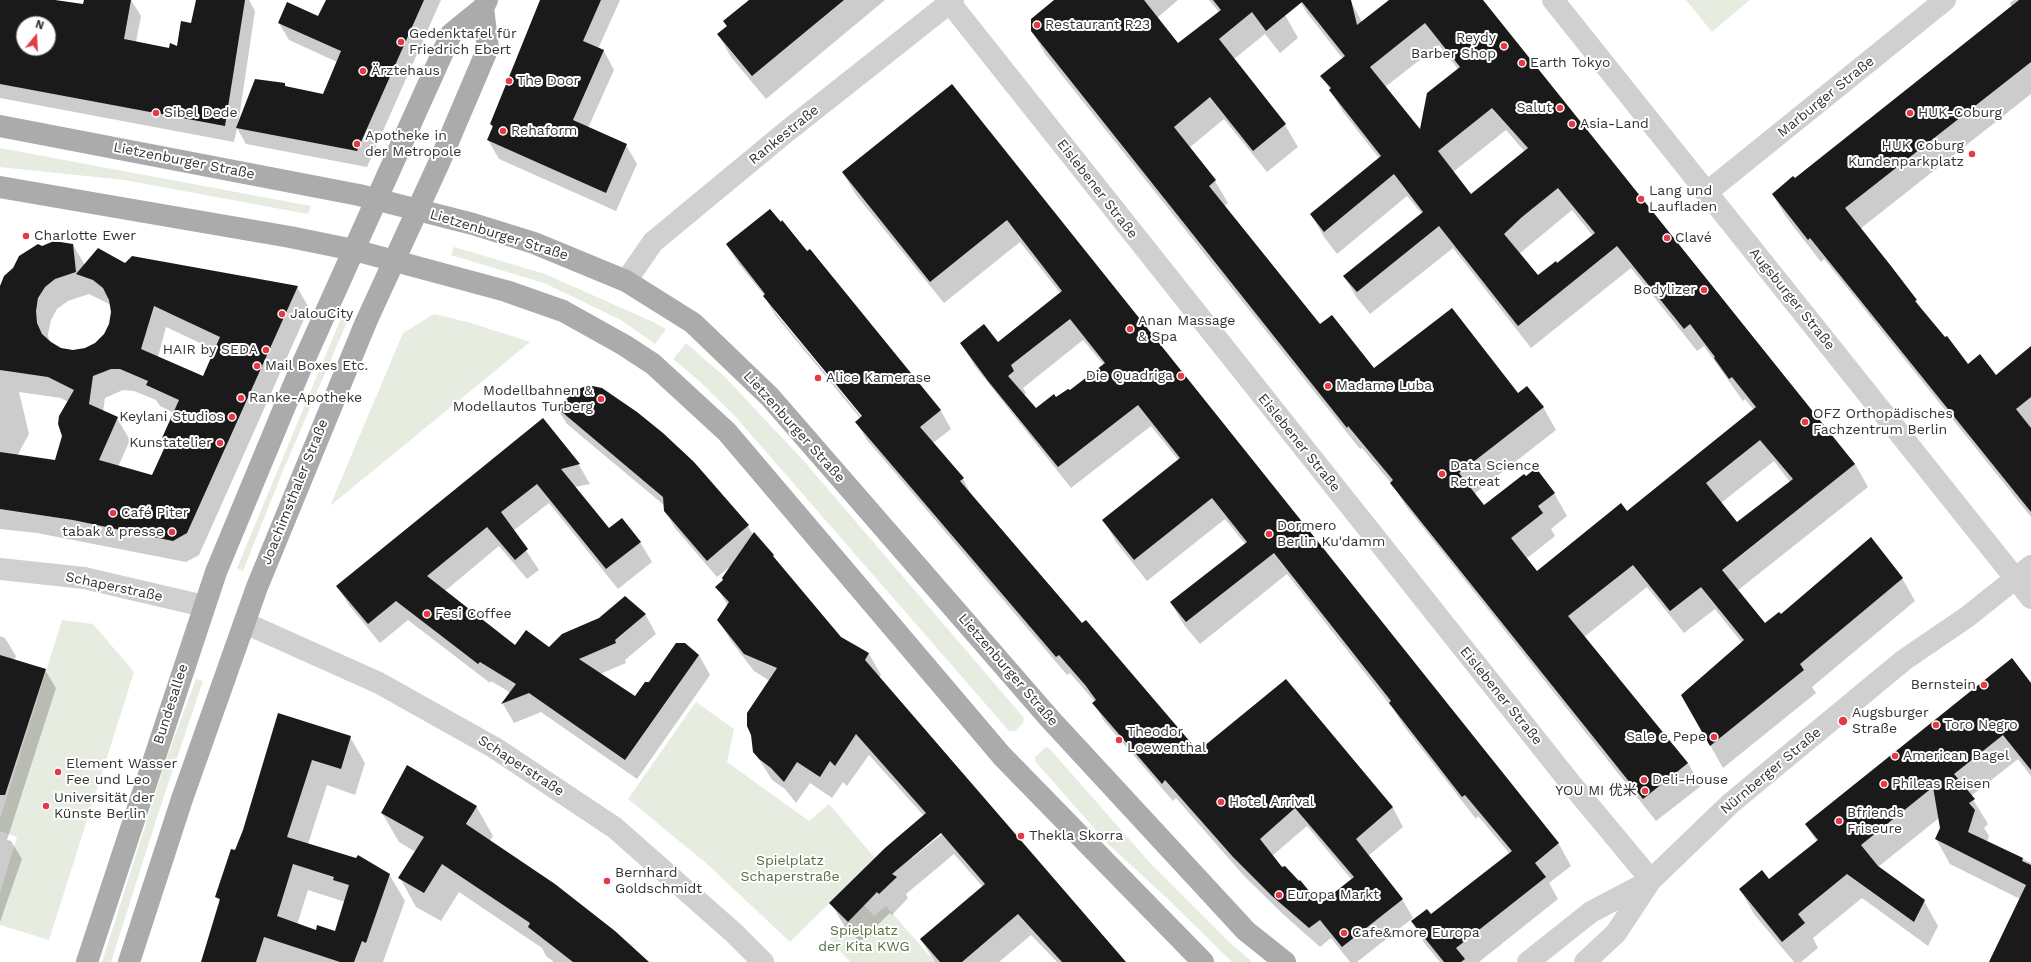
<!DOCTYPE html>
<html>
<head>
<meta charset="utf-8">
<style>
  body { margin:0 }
  #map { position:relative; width:2031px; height:962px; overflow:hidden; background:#fff; font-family:"Work Sans",sans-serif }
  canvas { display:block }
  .north { position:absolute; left:16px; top:16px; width:40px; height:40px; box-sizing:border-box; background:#fff; border:1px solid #adadad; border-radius:50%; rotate:18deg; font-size:11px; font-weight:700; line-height:16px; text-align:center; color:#333 }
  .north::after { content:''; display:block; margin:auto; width:14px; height:18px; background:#e63946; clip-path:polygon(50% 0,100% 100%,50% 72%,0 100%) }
</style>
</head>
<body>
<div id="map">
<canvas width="2031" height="962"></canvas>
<div class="north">N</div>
</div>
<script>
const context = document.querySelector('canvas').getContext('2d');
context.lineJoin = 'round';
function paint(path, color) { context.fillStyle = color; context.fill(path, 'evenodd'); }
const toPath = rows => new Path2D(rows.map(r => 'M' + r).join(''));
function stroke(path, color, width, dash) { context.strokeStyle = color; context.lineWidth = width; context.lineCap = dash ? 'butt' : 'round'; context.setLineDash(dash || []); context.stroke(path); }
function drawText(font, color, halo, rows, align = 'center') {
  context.font = font + ' "Work Sans","Noto Sans SC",sans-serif'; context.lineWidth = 4; context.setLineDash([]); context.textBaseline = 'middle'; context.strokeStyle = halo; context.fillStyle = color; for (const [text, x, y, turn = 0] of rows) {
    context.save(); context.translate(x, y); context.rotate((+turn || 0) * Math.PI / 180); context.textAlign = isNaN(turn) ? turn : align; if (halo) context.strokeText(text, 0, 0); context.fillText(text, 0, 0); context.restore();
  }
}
const green = toPath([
  [1686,0,1750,0,1712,32],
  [0,148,311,206,308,214,124,180,0,167],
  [454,247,545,274,651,321,666,329,655,344,621,320,544,283,451,255],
  [344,311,351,313,282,473,243,571,237,568],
  [434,314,471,323,530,342,330,506,403,333],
  [686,343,724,376,803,460,1024,718,1023,723,1015,731,1009,731,734,415,698,380,673,359],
  [62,620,93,624,134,672,49,940,0,925,0,893,17,837,0,831,0,819],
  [196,679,203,681,160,808,111,962,102,962,168,754],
  [696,702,734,729,727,762,809,821,829,804,875,858,790,942,706,863,628,799],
  [1046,747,1049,748,1151,864,1228,941,1252,962,1232,962,1169,900,1108,844,1035,761,1035,757],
  [864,905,874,916,886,906,935,962,850,962,830,939]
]);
const shadow = toPath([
  [0,0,49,0,84,6,85,0,131,0,141,16,136,42,169,49,177,47,192,24,197,0,249,0,255,11,238,125,285,84,286,87,324,95,337,62,289,40,279,23,319,18,331,0,441,0,367,167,246,144,237,128,234,142,0,98],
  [24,24,48,24,48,48,24,48],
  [542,0,620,0,598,49,604,51,614,70,588,128,626,145,637,164,616,211,499,159,488,140,493,128,491,124],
  [750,0,885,0,766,99,731,57,718,34,727,27,724,22],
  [1055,0,1178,0,1157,18,1178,44,1219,12,1209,0,1273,0,1285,15,1298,38,1280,53,1265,34,1234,59,1285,125,1298,147,1267,172,1224,119,1189,148,1215,181,1228,203,1224,206,1320,326,1374,369,1518,395,1543,407,1556,430,1474,494,1484,507,1554,493,1567,516,1551,529,1555,536,1526,559,1537,572,1627,512,1754,410,1745,399,1743,401,1704,346,1697,351,1631,268,1531,348,1453,248,1370,314,1357,298,1344,276,1422,214,1407,196,1337,254,1324,237,1311,214,1379,158,1343,112,1322,76,1343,59,1307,13,1299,0,1350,0,1362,22,1390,0,1482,0,1855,464,1868,487,1737,591,1765,624,1780,615,1902,578,1915,601,1812,687,1816,693,1723,768,1710,745,1742,643,1715,609,1684,633,1647,587,1584,637,1688,763,1701,786,1656,821,1405,505,1395,488,1362,448,1360,449,1045,54,1032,31],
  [1439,45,1458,69,1420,131,1385,87],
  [1506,130,1525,152,1471,195,1453,172],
  [1572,210,1593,236,1557,265,1538,277,1519,254],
  [1774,461,1790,482,1737,524,1721,503],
  [2014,0,2031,0,2031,94,1860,229,1916,301,1923,312,1968,366,1996,376,2031,348,2031,517,1824,259,1821,262,1786,217,1773,195,1795,180,2012,7,2010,3],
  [952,85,1559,844,1571,866,1549,883,1558,899,1479,962,1440,962,1425,944,1412,922,1431,916,1510,854,1478,816,1476,819,1403,725,1394,710,1287,574,1200,644,1184,625,1171,603,1246,545,1225,519,1147,581,1116,542,1104,520,1179,461,1151,426,1071,488,974,365,961,343,998,344,1061,294,1020,242,944,303,856,195,843,173],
  [1083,340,1104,365,1070,391,1035,410,1023,396,1026,393,1023,388],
  [73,245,85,265,125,264,297,287,309,308,199,555,186,562,37,533,0,529,0,288,42,247],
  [89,294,111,305,112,312,110,324,105,335,96,344,85,349,73,351,61,349,49,341,48,334,51,320,57,309,68,301],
  [166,327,215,350,203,378,158,357],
  [123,390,134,391,156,400,160,406,174,413,163,438,167,445,153,476,118,467,130,440,117,418,103,412,105,398],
  [19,392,61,398,68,402,63,436,55,461,17,456,29,434],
  [727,245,807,253,809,250,941,411,951,429,933,443,963,479,973,498,1082,625,1198,753,1286,680,1393,808,1403,827,1368,856,1402,899,1413,918,1357,962,1350,962,1331,938,1320,947,1284,915,1244,876,1176,798,1173,801,1104,721,1094,703,1095,702,1070,673,1067,675,867,440,856,422,860,418,775,315,764,295,738,263],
  [773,307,866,419,864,420,775,312],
  [1307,826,1352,880,1320,905,1281,868,1272,856],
  [557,408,748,526,753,535,754,533,773,556,779,565,841,638,869,654,881,675,879,678,1124,962,1057,962,1031,935,999,962,935,962,921,940,983,887,954,854,906,894,908,898,892,915,890,913,860,942,843,924,831,903,924,816,869,755,847,786,843,782,832,798,810,783,796,803,785,789,772,780,754,751,770,681,754,671,731,641,718,620,728,606,717,587,724,580,731,566,717,577,675,528,665,511,665,506,567,424],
  [944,829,946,831,912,858,911,857],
  [543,419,579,465,590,484,575,487,609,530,640,542,652,562,618,589,549,503,513,531,539,570,527,579,499,546,445,591,515,646,549,649,645,614,656,634,625,660,626,663,600,674,635,698,650,683,699,655,710,675,637,779,541,712,514,723,503,704,511,693,491,681,490,683,408,620,380,643,349,605,337,586],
  [0,636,5,638,16,656,14,660,45,670,56,688,7,840,11,841,22,859,0,922],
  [2031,684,2031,776,2018,759,1971,796,1988,824,1984,828,1989,836,1987,842,2031,863,2031,962,1989,962,2020,899,1950,864,1936,839,1941,829,1939,818,1878,867,1924,901,1938,926,1928,946,1862,898,1813,938,1818,948,1801,962,1794,962,1754,914,1740,889,1769,880,1817,842,1806,825],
  [278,715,350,737,365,763,355,795,327,785,308,844,389,874,405,901,383,962,201,962,220,903,217,897,244,830],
  [308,890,345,902,336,933,316,931,297,925],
  [476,806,493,836,490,841,648,962,554,962,546,956,542,948,459,892,441,921,416,907,400,878,416,852,399,842,382,813],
  [467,819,470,819,464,828]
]);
const building = toPath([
  [0,0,55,0,83,4,84,0,131,0,124,39,169,48,170,43,177,46,181,21,191,23,196,0,245,0,225,126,0,84],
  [24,24,48,24,48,48,24,48],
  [326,0,424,0,357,151,236,128,255,79,285,83,285,86,323,94,341,51,278,23,287,2,318,16],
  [540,0,601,0,583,41,604,50,573,120,627,144,606,193,487,140,493,126,490,124],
  [749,0,844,0,752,76,717,34,727,26,723,21],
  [1054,0,1144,0,1178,43,1221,10,1213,0,1351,0,1357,25,1389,0,1483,0,1855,464,1722,570,1765,623,1779,612,1781,614,1871,537,1903,578,1800,664,1804,670,1710,746,1681,695,1744,640,1701,587,1670,611,1633,565,1568,616,1688,763,1643,799,1390,483,1393,480,1348,426,1347,428,1031,31,1031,19],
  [1302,2,1345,56,1320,76,1331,88,1329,90,1381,156,1310,214,1324,232,1394,174,1423,212,1343,276,1357,292,1439,226,1518,326,1617,246,1684,329,1690,324,1715,357,1714,358,1729,379,1732,377,1756,407,1627,511,1621,503,1537,571,1511,538,1543,513,1538,506,1555,493,1536,468,1526,476,1524,474,1484,505,1459,473,1544,407,1527,386,1518,393,1452,308,1374,368,1332,315,1320,324,1209,186,1216,180,1174,127,1210,97,1253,151,1286,124,1219,39,1252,12,1266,31],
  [1425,23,1460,67,1427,93,1420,129,1370,67],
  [1492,108,1528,148,1471,194,1438,151],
  [1558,188,1595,233,1557,263,1556,261,1538,275,1504,234,1522,217],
  [1760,440,1793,479,1737,522,1706,483],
  [2019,0,2031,0,2031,62,1845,208,1891,266,1917,300,1915,301,1945,337,1947,336,1968,364,1980,354,1996,375,2031,346,2031,397,2016,409,2031,428,2031,512,1810,238,1808,240,1772,194,1793,176,1795,178],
  [952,84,1559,843,1535,863,1546,877,1456,948,1465,959,1461,962,1444,962,1411,921,1427,909,1431,914,1512,851,1465,795,1462,797,1389,703,1391,701,1274,553,1186,622,1170,602,1247,542,1212,498,1134,560,1102,520,1180,458,1138,405,1058,467,988,381,960,343,984,324,998,342,1062,291,1007,220,930,282,842,172],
  [1070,319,1105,363,1070,390,1068,389,1056,397,1054,394,1036,408,1008,376,1014,371,1011,365],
  [770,209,781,222,782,220,807,251,810,249,941,410,920,427,964,478,960,481,1082,623,1086,620,1198,751,1286,679,1393,807,1356,839,1403,899,1342,947,1320,920,1309,928,1272,896,1233,857,1165,780,1162,784,1092,703,1096,700,1086,686,1059,655,1056,657,855,422,862,416,763,296,765,294,726,244],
  [1295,808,1354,877,1320,904,1300,880,1299,881,1285,866,1282,867,1260,839],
  [54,241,73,244,76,272,55,279,45,287,38,298,36,311,37,323,42,334,51,342,61,348,73,350,85,348,95,343,104,334,109,324,111,312,109,300,103,288,93,280,76,274,98,248,125,263,132,256,298,286,187,533,173,541,73,520,0,509,0,452,55,460,62,436,58,424,59,416,74,390,48,377,0,370,0,286,4,276,13,268,19,256,38,244,42,246],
  [154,306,220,337,203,376,141,349],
  [111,369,120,369,148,381,146,385,179,400,162,438,168,440,152,475,99,460,118,417,89,404,93,376],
  [588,385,602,388,637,412,663,433,694,462,749,525,707,561,664,511,663,497,556,407,579,389],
  [543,418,580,464,561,469,609,528,622,518,641,542,606,569,537,484,501,512,528,549,515,560,487,527,427,576,515,645,526,630,549,647,562,634,599,618,625,596,646,614,615,640,616,643,579,659,635,696,645,682,649,682,676,643,685,643,699,655,625,760,529,693,501,704,516,684,480,662,478,664,396,601,368,624,336,586],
  [754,532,774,555,773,556,841,637,869,653,865,660,1126,962,1062,962,1018,914,962,962,940,962,920,939,985,884,941,833,892,874,897,877,879,894,877,892,848,922,829,903,885,848,926,813,856,734,835,766,830,761,820,777,797,762,784,782,771,768,759,759,753,752,751,735,747,726,747,713,777,668,744,654,717,620,729,602,715,587,723,580,722,578],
  [0,655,46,669,5,795,0,795],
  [2012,658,2031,683,2031,770,2003,735,1954,774,1975,799,1969,803,1975,810,1968,832,2023,858,2022,861,2031,865,2031,962,1989,962,2026,885,1935,839,1940,828,1933,787,1861,845,1878,866,1925,900,1914,922,1847,874,1798,914,1805,923,1782,942,1739,889,1762,870,1769,879,1818,840,1805,824],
  [278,713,351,736,341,769,312,760,287,837,356,858,358,855,390,874,366,943,362,941,354,962,340,962,264,937,256,962,201,962,220,899,215,897,231,849,235,850,243,830],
  [293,864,334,877,333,880,349,885,335,931,317,925,316,930,277,916],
  [407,765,477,806,466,824,555,884,615,931,649,962,573,962,528,927,530,923,442,864,424,893,398,878,424,837,381,813]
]);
const minor = toPath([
  [1553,0,2031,598],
  [950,3,1572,785,1651,880],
  [1706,193,1945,0],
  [626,281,653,242,786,132,953,0],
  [0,569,84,578,204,606],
  [245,623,379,683,495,748,615,828,734,933,763,962],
  [1528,962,1591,912,1650,881],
  [1585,962,1616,933,1651,880,1731,803,1904,660,1967,617,2031,566]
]);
const major = toPath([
  [0,126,359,195,473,224,534,243,626,281,693,323,770,397,1050,719,1246,931,1285,962],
  [0,187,290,237,354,250,506,291,563,311,624,345,653,364,727,432,1002,756,1203,962],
  [87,962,216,572,302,365,451,34,483,8,487,0],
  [129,962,182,799,257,587,366,322,439,163,488,48,483,8]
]);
const markers = [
  [1037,25,4,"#e63946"],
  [401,42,4,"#e63946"],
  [1504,46,4,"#e63946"],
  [1522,63,4,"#e63946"],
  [363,71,4,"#e63946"],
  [509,81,4,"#e63946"],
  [1560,108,4,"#e63946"],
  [156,113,4,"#e63946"],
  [1910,113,4,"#e63946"],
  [1572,124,4,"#e63946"],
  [503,131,4,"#e63946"],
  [357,144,4,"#e63946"],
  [1972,154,4,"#e63946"],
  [1641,199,4,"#e63946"],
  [26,236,4,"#e63946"],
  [1667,238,4,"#e63946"],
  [1704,290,4,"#e63946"],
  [282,314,4,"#e63946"],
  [1130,329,4,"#e63946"],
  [266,350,4,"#e63946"],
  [257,366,4,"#e63946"],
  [1181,376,4,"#e63946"],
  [818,378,4,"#e63946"],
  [1328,386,4,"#e63946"],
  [241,398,4,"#e63946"],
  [601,399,4,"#e63946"],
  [232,417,4,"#e63946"],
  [1805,422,4,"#e63946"],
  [220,443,4,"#e63946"],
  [1442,474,4,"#e63946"],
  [113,513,4,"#e63946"],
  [172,532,4,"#e63946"],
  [1269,534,4,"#e63946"],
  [427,614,4,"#e63946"],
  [1984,685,4,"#e63946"],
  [1843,721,5,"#e63946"],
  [1936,725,4,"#e63946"],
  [1714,737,4,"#e63946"],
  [1119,740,4,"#e63946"],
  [1895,756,4,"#e63946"],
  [58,772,4,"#e63946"],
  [1644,780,4,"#e63946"],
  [1884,784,4,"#e63946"],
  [1645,791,4,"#e63946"],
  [1221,802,4,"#e63946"],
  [46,806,4,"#e63946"],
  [1839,821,4,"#e63946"],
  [1021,836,4,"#e63946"],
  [607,881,4,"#e63946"],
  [1279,895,4,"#e63946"],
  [1344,933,4,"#e63946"]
];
const poiNames = [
  ["Restaurant R23",1045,25],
  ["Gedenktafel für",409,34],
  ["Friedrich Ebert",409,50],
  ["Reydy",1496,38,"right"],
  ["Barber Shop",1496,54,"right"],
  ["Earth Tokyo",1530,63],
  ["Ärztehaus",371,71],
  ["The Door",517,81],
  ["Salut",1552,108,"right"],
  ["Sibel Dede",164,113],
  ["HUK-Coburg",1918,113],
  ["Asia-Land",1580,124],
  ["Rehaform",511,131],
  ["Apotheke in",365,136],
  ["der Metropole",365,152],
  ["HUK Coburg",1964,146,"right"],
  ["Kundenparkplatz",1964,162,"right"],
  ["Lang und",1649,191],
  ["Laufladen",1649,207],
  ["Charlotte Ewer",34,236],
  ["Clavé",1675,238],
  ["Bodylizer",1696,290,"right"],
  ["JalouCity",290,314],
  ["Anan Massage",1138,321],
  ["& Spa",1138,337],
  ["HAIR by SEDA",258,350,"right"],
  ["Mail Boxes Etc.",265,366],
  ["Die Quadriga",1173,376,"right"],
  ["Alice Kamerase",826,378],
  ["Madame Luba",1336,386],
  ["Modellbahnen &",593,391,"right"],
  ["Modellautos Turberg",593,407,"right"],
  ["Ranke-Apotheke",249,398],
  ["OFZ Orthopädisches",1813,414],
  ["Fachzentrum Berlin",1813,430],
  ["Keylani Studios",224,417,"right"],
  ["Kunstatelier",212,443,"right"],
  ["Data Science",1450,466],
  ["Retreat",1450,482],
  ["Café Piter",121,513],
  ["Dormero",1277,526],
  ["Berlin Ku'damm",1277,542],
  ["tabak & presse",164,532,"right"],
  ["Fesi Coffee",435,614],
  ["Bernstein",1976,685,"right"],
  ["Augsburger",1852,713],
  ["Straße",1852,729],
  ["Toro Negro",1944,725],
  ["Theodor",1127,732],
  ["Loewenthal",1127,748],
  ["Sale e Pepe",1706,737,"right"],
  ["American Bagel",1903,756],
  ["Element Wasser",66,764],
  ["Fee und Leo",66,780],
  ["Deli-House",1652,780],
  ["Phileas Reisen",1892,784],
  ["YOU MI 优米",1637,791,"right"],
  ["Universität der",54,798],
  ["Künste Berlin",54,814],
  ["Hotel Arrival",1229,802],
  ["Bfriends",1847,813],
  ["Friseure",1847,829],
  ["Thekla Skorra",1029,836],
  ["Bernhard",615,873],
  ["Goldschmidt",615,889],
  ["Europa Markt",1287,895],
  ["Cafe&more Europa",1352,933]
];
const streetNames = [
  ["Marburger Straße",1826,97,-39],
  ["Rankestraße",784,135,-39],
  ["Lietzenburger Straße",184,161,11],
  ["Eislebener Straße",1097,189,52],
  ["Lietzenburger Straße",499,235,17],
  ["Augsburger Straße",1792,299,51],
  ["Lietzenburger Straße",794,427,48],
  ["Eislebener Straße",1299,443,51],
  ["Joachimsthaler Straße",295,492,-68],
  ["Schaperstraße",114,587,12],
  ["Lietzenburger Straße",1008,670,49],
  ["Eislebener Straße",1501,696,51],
  ["Bundesallee",171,704,-72],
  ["Schaperstraße",521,766,33],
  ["Nürnberger Straße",1771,771,-40]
];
const parkNames = [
  ["Spielplatz",790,861],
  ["Schaperstraße",790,877],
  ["Spielplatz",864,931],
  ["der Kita KWG",864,947]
];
paint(green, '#e6ecdf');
paint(shadow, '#0003');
paint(building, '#1a1a1a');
stroke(minor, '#d0d0d0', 22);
stroke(major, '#ababab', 22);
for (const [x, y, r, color] of markers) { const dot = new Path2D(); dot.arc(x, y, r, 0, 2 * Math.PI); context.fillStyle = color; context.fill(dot); stroke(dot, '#fff', 1.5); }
drawText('14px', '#333', '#fff', poiNames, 'left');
drawText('14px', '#333', '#fff', streetNames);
drawText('14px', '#56703f', '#fff', parkNames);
</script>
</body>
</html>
